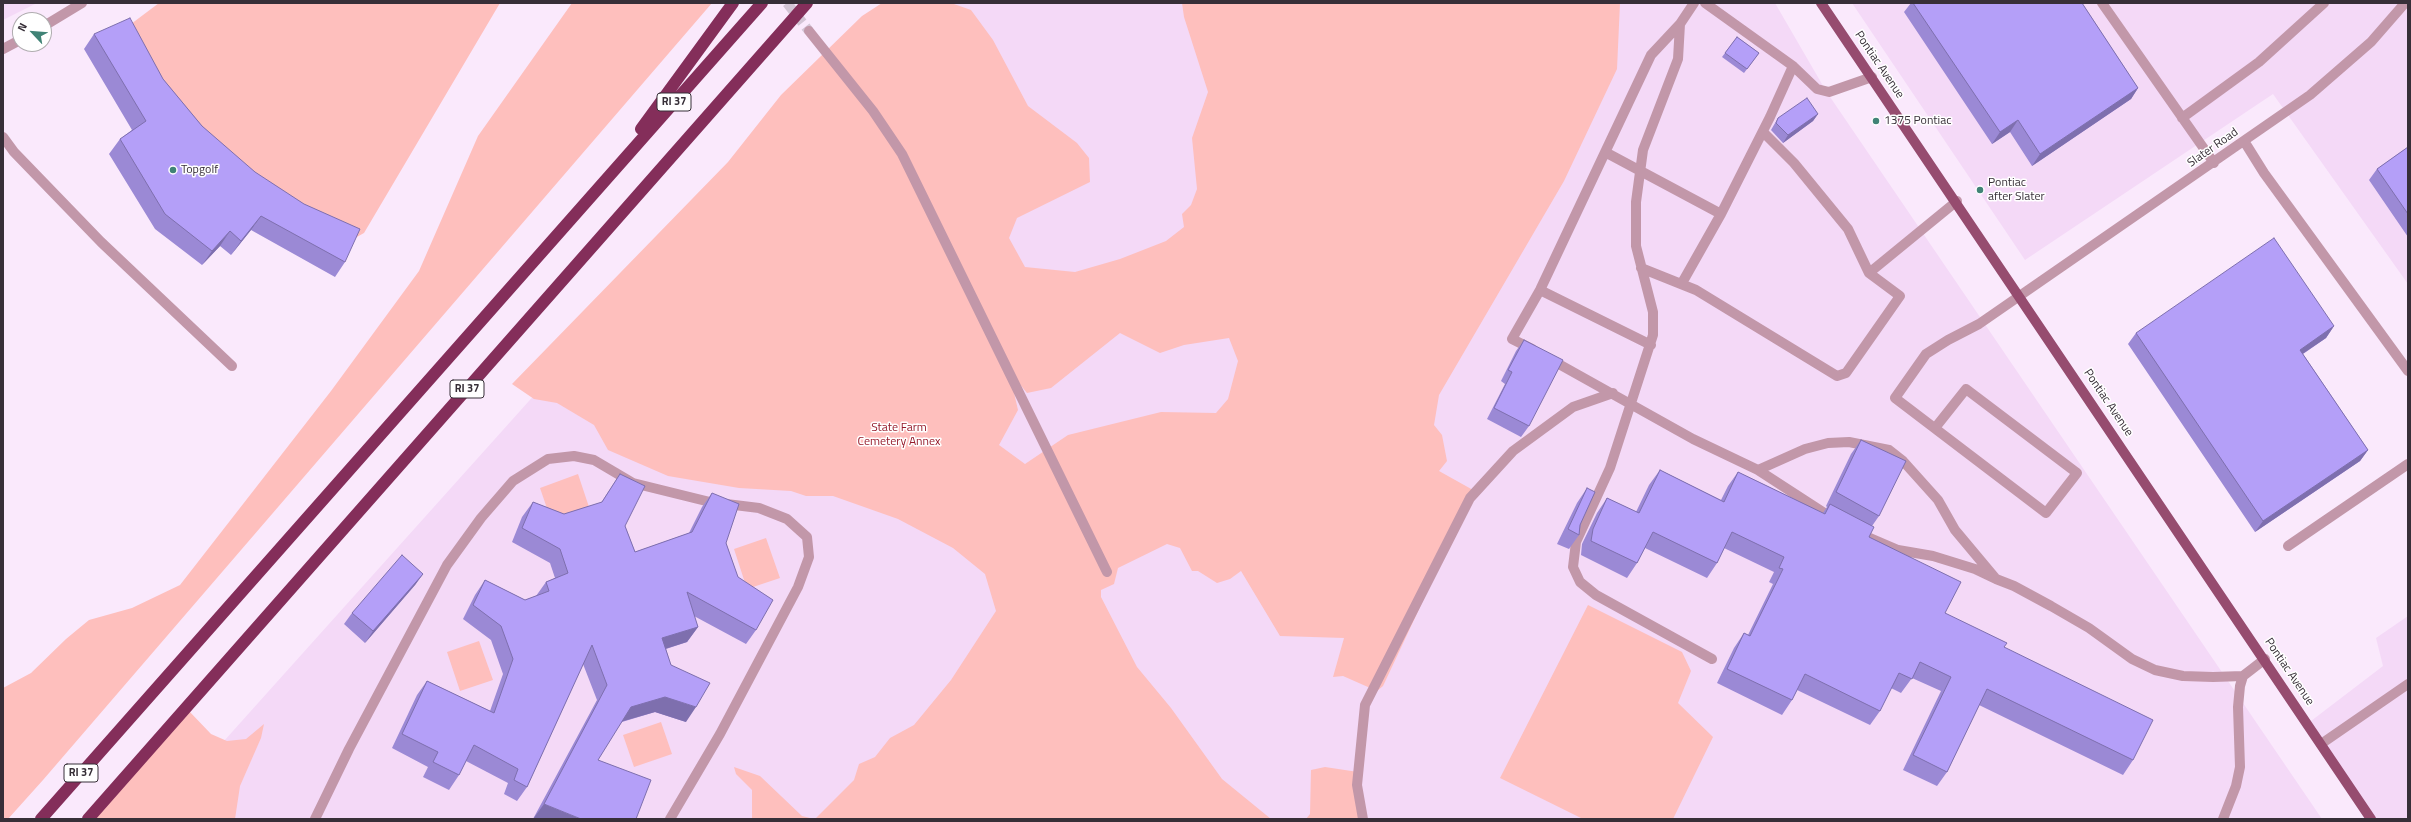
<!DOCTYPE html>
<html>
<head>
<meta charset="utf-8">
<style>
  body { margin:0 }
  #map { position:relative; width:2411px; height:822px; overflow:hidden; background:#fae9fc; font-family:"Titillium Web",sans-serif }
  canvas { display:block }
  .frame { position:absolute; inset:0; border:4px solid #372f38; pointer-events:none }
  .north { position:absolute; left:12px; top:12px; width:40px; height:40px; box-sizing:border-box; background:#fff; border:1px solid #afacaf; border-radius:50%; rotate:296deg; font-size:11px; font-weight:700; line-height:16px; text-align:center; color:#372f38 }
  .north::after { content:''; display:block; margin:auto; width:14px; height:18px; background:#408376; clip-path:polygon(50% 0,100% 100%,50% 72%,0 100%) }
</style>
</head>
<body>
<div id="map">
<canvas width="2411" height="822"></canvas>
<div class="frame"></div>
<div class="north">N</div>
</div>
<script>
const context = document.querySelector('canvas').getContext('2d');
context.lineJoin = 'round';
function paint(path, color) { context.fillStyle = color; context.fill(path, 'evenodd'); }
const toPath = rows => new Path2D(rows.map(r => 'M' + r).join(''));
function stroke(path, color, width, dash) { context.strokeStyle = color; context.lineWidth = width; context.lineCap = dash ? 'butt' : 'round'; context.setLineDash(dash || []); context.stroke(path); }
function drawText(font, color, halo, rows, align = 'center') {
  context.font = font + ' "Titillium Web",sans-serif'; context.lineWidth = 3; context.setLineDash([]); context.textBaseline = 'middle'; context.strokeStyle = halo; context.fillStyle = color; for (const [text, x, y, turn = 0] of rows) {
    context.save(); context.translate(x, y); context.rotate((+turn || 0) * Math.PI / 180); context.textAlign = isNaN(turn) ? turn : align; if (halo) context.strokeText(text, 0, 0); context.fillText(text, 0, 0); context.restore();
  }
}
const built = toPath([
  [3,3,37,3,3,20],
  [886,3,1775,3,1826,91,2322,819,154,819],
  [1852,3,2408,3,2408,284,2273,94,2025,260],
  [2408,616,2408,819,2374,819,2311,721,2383,666,2376,638]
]);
const green = toPath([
  [159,3,500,3,364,233,355,238,246,183,123,30],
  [572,3,712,3,43,780,8,819,3,819,3,688,31,673,66,639,89,620,132,608,180,585,331,391,419,271,478,136],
  [882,3,951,3,971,10,993,40,1028,106,1077,143,1089,158,1090,182,1017,218,1009,238,1025,267,1075,272,1120,259,1166,241,1184,227,1182,214,1191,205,1197,189,1192,138,1208,92,1184,17,1182,3,1620,3,1617,69,1564,181,1439,395,1434,425,1442,435,1447,461,1439,471,1473,490,1473,494,1383,686,1377,691,1343,676,1333,677,1344,638,1280,636,1241,571,1230,579,1217,583,1198,571,1192,571,1180,548,1167,544,1118,568,1114,584,1101,590,1101,597,1137,667,1171,708,1222,779,1271,819,815,819,854,780,859,764,875,757,890,738,914,725,951,680,996,611,985,574,953,548,898,519,833,496,806,496,791,491,739,488,668,476,608,450,594,425,557,403,534,399,512,384,728,162,781,95,862,16],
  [1120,333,1160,353,1184,345,1229,338,1238,361,1228,399,1216,413,1161,412,1068,435,1025,464,999,445,1018,410,1009,371,1027,393,1051,388],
  [578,474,589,507,551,520,540,488],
  [766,538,780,578,747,589,734,549],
  [1588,605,1682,652,1691,671,1678,703,1713,737,1673,819,1583,819,1500,778],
  [479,641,493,680,460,691,447,652],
  [189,711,211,734,227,741,246,739,264,724,261,738,240,786,235,819,91,819],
  [661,722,672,754,634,767,623,735],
  [734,767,760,776,802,816,814,819,752,819,752,790,736,774],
  [1325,767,1358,772,1367,819,1306,819,1310,814,1311,770]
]);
const minorTunnel = toPath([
  [787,3,809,31]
]);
const minor = toPath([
  [1705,3,1793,66,1817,89,1829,92,1872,77],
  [2102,3,2214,163],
  [1680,24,1678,59,1643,150,1636,202,1636,246,1653,312,1653,335,1610,468,1576,542,1573,567,1580,582,1596,595,1712,659],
  [44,26,82,3],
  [809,31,873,111,902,154,1107,572],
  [3,49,20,40],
  [2182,118,2259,62,2324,3],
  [1763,132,1794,163,1848,229,1869,273],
  [3,137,14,152,101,242,232,366],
  [2244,141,2264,173,2408,371],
  [1605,152,1721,214],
  [1641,268,1696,290,1837,376,1846,373,1900,296,1869,273,1957,201],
  [1682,283,1721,214,1770,117,1793,66],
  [1540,290,1651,345],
  [1532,349,1512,339,1540,290,1651,55,1680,24,1694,3],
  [1548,358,1693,439,1758,470,1835,520],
  [1935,428,1966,389,2077,473,2046,513,1895,398,1926,354,1948,340,1979,324,2310,95,2371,42,2405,3],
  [1758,470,1805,449,1828,443,1849,442,1889,450,1903,461,1938,500,1955,530,1996,579,2014,586,2051,606,2089,628,2132,659,2155,670,2183,676,2213,677,2243,676,2265,659],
  [1870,538,1898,550,1933,556,1975,569,1996,579],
  [2288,546,2408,464],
  [2321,744,2408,684],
  [315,819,349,749,447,565,481,518,513,481,548,459,574,456,594,460,633,483,710,502,759,508,787,519,807,537,809,557,798,587,720,734,670,819],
  [1363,819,1357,785,1365,705,1470,498,1513,451,1573,407,1613,393],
  [2223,819,2236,786,2240,767,2238,707,2240,686,2243,676]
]);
const major = toPath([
  [1821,3,2371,819]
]);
const highway = toPath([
  [641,129,733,3],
  [41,819,762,3],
  [88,819,807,3]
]);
const wall = toPath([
  [1911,3,2082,3,2138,88,2131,99,2032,166,2010,132,1992,144,1904,12],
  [94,34,163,79,202,126,345,262,335,277,251,230,231,255,220,246,202,265,155,229,109,154,120,139,132,130,84,49],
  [1737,37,1759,53,1744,73,1722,57],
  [1818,114,1813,121,1783,143,1771,130,1778,118],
  [2408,147,2408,237,2369,180,2377,169],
  [2334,326,2326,338,2303,354,2368,450,2360,461,2255,532,2128,344,2136,333],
  [1524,340,1529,426,1521,437,1487,419,1505,384,1501,381,1516,351],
  [1861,440,1879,516,1872,526,1869,537,1945,613,2004,647,2133,760,2123,775,1979,705,1947,772,1937,786,1903,770,1941,691,1912,678,1901,693,1891,688,1880,711,1870,725,1797,690,1792,700,1782,715,1717,683,1734,648,1744,633,1748,635,1773,584,1769,582,1774,572,1724,548,1717,563,1707,578,1645,548,1637,563,1627,578,1581,555,1582,544,1597,513,1607,498,1636,512,1649,485,1660,470,1721,500,1728,486,1738,472,1823,513,1827,507,1826,506,1851,454],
  [620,474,625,526,635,552,689,533,702,507,712,493,726,543,756,630,746,644,694,616,698,627,687,642,666,649,686,722,655,712,622,722,533,819,597,700,583,664,527,787,517,801,504,794,508,783,466,761,459,775,449,790,423,777,428,767,392,748,417,695,427,681,490,711,503,674,491,640,463,619,475,595,485,580,525,600,536,596,546,582,555,578,550,563,512,542,522,517,533,502,564,514,601,503],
  [1587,488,1579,535,1569,549,1557,544,1577,503],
  [423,574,415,585,365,643,344,624,352,613]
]);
const shadedWall = toPath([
  [2138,88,2131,99,2032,166,2040,154],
  [1818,114,1813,121,1783,143,1788,135],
  [2018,120,2010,132,1992,144,2000,132],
  [261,216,251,230,231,255,241,241],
  [230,231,220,246,202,265,212,251],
  [2334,326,2326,338,2292,361,2300,350],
  [2368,450,2360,461,2255,532,2263,521],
  [423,574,415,585,365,643,373,631],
  [698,627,687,642,652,653,662,638],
  [665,697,696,707,686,722,655,712,620,722,631,707],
  [544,804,581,819,533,819]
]);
const building = toPath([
  [1913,3,2082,3,2138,88,2040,154,2018,120,2000,132,1913,3],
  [130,18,163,79,202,126,255,172,304,204,360,229,345,262,261,216,241,241,230,231,212,251,165,214,120,139,146,121,94,34,130,18],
  [1737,37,1759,53,1747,69,1725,53,1737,37],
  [1807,98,1818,114,1788,135,1776,123,1778,118,1807,98],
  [2408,147,2408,214,2377,169,2408,147],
  [2274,238,2334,326,2300,350,2368,450,2263,521,2136,333,2274,238],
  [1524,340,1563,360,1529,426,1494,408,1512,372,1508,370,1524,340],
  [1861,440,1906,461,1879,516,1836,492,1861,440],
  [1660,470,1724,502,1738,472,1825,514,1830,504,1874,527,1869,537,1961,582,1945,613,2007,643,2004,647,2153,720,2133,760,1987,689,1947,772,1913,755,1951,677,1920,662,1912,679,1899,673,1880,711,1805,674,1792,700,1727,669,1744,633,1750,636,1783,569,1779,568,1784,557,1732,532,1717,563,1653,532,1637,563,1591,541,1593,529,1607,498,1639,513,1660,470],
  [620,474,645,486,625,526,635,552,692,532,712,493,739,504,726,543,738,577,773,600,756,630,687,592,698,627,662,638,671,665,710,683,696,707,665,697,631,707,598,760,651,780,636,819,581,819,544,804,607,685,592,645,527,787,514,780,518,769,474,745,459,775,433,762,438,752,402,734,427,681,494,713,513,659,501,626,473,605,485,580,525,600,549,591,546,582,568,573,560,549,522,528,533,502,564,514,602,502,620,474],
  [1587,488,1595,492,1580,525,1579,535,1568,529,1587,488],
  [402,555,423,574,373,631,352,613,402,555]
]);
const markers = [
  [1876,121,4,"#408376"],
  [173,170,4,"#408376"],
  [1980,190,4,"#408376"]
];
const shields = [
  [674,102,34],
  [467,389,34],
  [81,773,34]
];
const shieldNames = [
  ["RI 37",674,102],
  ["RI 37",467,389],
  ["RI 37",81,773]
];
const streetNames = [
  ["Pontiac Avenue",1879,65,56],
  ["Slater Road",2213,148,-35],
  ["Pontiac Avenue",2108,403,56],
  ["Pontiac Avenue",2289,672,56]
];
const poiNames = [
  ["1375 Pontiac",1884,121],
  ["Topgolf",181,170],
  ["Pontiac",1988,183],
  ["after Slater",1988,197]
];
const parkNames = [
  ["State Farm",899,428],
  ["Cemetery Annex",899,442]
];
paint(built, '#f4d9f7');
paint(green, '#febfbd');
stroke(minorTunnel, '#d3c4d5', 10, [10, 5]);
stroke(minor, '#c297a9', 10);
stroke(major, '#964c6f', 10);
stroke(highway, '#842e5a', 12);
paint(wall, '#9b89d5');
paint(shadedWall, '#7e6fae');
paint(building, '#b49ff8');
stroke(building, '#7e6fae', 1);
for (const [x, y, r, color] of markers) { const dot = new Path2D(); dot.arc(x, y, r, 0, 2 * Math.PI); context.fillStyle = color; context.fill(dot); stroke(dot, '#fff', 1.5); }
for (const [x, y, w] of shields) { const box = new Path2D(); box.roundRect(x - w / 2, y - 9, w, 18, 3); context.fillStyle = '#fff'; context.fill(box); stroke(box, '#372f38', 1); }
drawText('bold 11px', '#372f38', null, shieldNames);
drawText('12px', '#372f38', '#fff', streetNames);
drawText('12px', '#372f38', '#fff', poiNames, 'left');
drawText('12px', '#951a2a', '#fff', parkNames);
</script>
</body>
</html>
